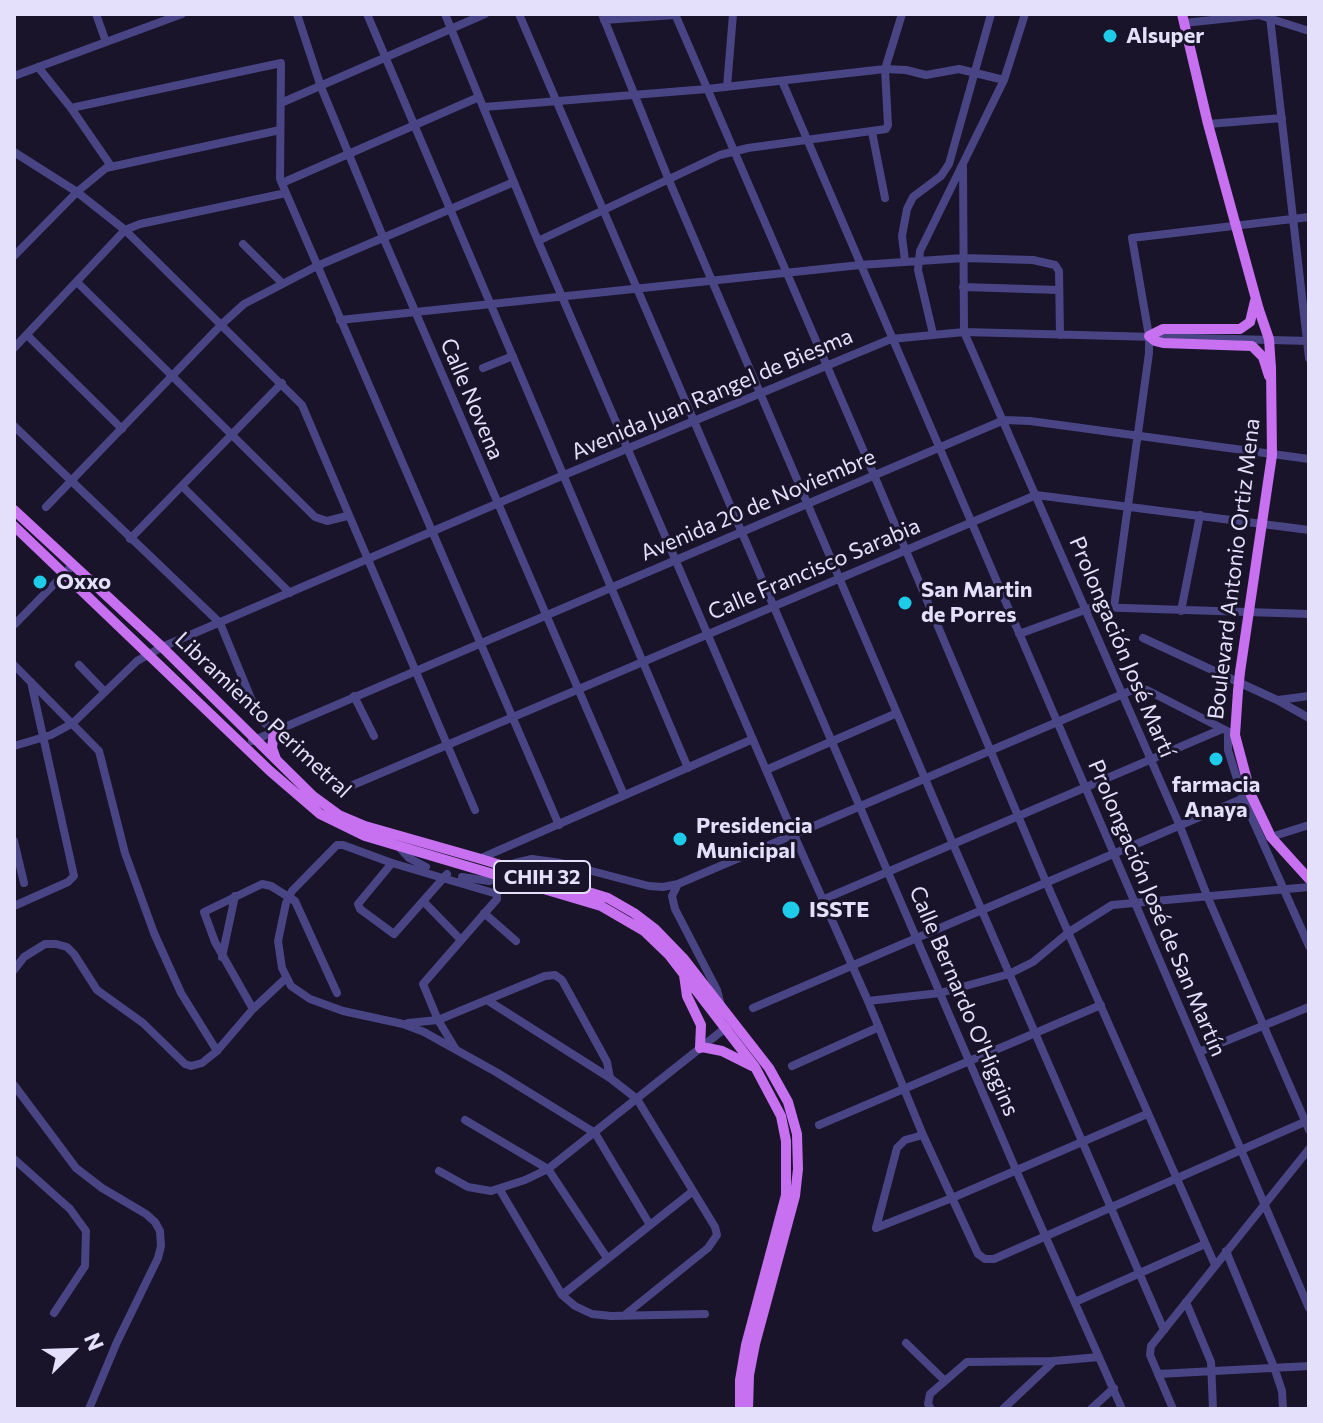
<!DOCTYPE html>
<html>
<head>
<meta charset="utf-8">
<style>
  body { margin:0 }
  #map { position:relative; width:1323px; height:1423px; overflow:hidden; background:#19142a; font-family:Commissioner,sans-serif }
  canvas { display:block }
  .frame { position:absolute; inset:0; border:16px solid #e4e0fc; pointer-events:none }
  .north { position:absolute; left:32px; top:1311px; width:80px; height:80px; -webkit-text-stroke:6px #19142a; paint-order:stroke; rotate:67deg; font-size:22px; font-weight:700; line-height:32px; text-align:center; color:#e4e0fc }
  .north::after { content:''; display:block; margin:auto; width:28px; height:36px; background:#e4e0fc; clip-path:polygon(50% 0,100% 100%,50% 72%,0 100%) }
</style>
</head>
<body>
<div id="map">
<canvas width="1323" height="1423"></canvas>
<div class="frame"></div>
<div class="north">N</div>
</div>
<script>
const context = document.querySelector('canvas').getContext('2d');
context.lineJoin = 'round';
const toPath = rows => new Path2D(rows.map(r => 'M' + r).join(''));
function stroke(path, color, width, dash) { context.strokeStyle = color; context.lineWidth = width; context.lineCap = dash ? 'butt' : 'round'; context.setLineDash(dash || []); context.stroke(path); }
function drawText(font, color, halo, rows, align = 'center') {
  context.font = font + ' Commissioner,sans-serif'; context.lineWidth = 6; context.setLineDash([]); context.textBaseline = 'middle'; context.strokeStyle = halo; context.fillStyle = color; for (const [text, x, y, turn = 0] of rows) {
    context.save(); context.translate(x, y); context.rotate((+turn || 0) * Math.PI / 180); context.textAlign = isNaN(turn) ? turn : align; if (halo) context.strokeText(text, 0, 0); context.fillText(text, 0, 0); context.restore();
  }
}
const minor = toPath([
  [96,14,106,42],
  [297,14,321,87,383,237,624,795],
  [367,14,688,768],
  [445,14,538,241,794,835,868,1001,923,1135,978,1254,985,1259,994,1259,1309,1120],
  [519,14,1016,1170,1122,1409],
  [602,14,668,178,953,844,1164,1330],
  [675,14,874,475,1046,882,1215,1265],
  [1270,17,1309,358],
  [604,20,675,15],
  [1184,23,1259,15,1309,31],
  [38,67,71,108,111,166],
  [14,76,182,14],
  [782,81,1309,1308],
  [727,87,733,14],
  [281,103,485,14],
  [484,107,707,89,885,69,906,70,926,75,959,69,1004,80],
  [71,108,281,63,280,179,559,825],
  [1208,124,1282,118],
  [872,132,885,198],
  [14,152,77,192,125,230,302,405,475,810],
  [963,166,964,332,1179,824,1208,898,1309,1130],
  [282,183,479,97],
  [538,241,720,155,748,148,886,129,888,125,885,69,902,14],
  [243,244,282,283],
  [14,256,77,192,106,168,280,130],
  [905,261,902,236,907,209,913,197,941,176,949,164,991,14],
  [77,282,315,517,327,521,347,516],
  [963,287,1059,290],
  [340,320,860,265,964,258,1033,260,1055,265,1059,271,1060,335],
  [933,334,918,270,920,251,1004,80,1025,14],
  [27,335,122,429],
  [14,348,125,230,140,224,286,193],
  [483,368,513,356],
  [14,426,220,623,257,713,262,721,274,731],
  [183,487,290,593],
  [46,507,222,324,244,304,317,266,514,182],
  [130,539,282,383],
  [1114,607,1149,353,1149,336,1132,238,1309,217],
  [1181,611,1200,515],
  [14,625,72,566],
  [1019,634,1093,607,1309,614],
  [1143,638,1277,700,1309,718],
  [14,665,99,751,125,853,154,933,181,993,217,1051],
  [79,665,105,692],
  [354,696,374,736],
  [1278,700,1309,696],
  [1228,732,1228,750,1243,798,1309,946],
  [252,741,1004,420,1030,421,1309,459],
  [14,746,51,735,73,723,137,661,162,647,564,475,891,339,964,332,1309,341],
  [766,770,897,713],
  [353,785,1036,495,1309,530],
  [1271,837,1309,825],
  [14,841,24,883],
  [399,847,409,858,426,867],
  [479,859,753,739],
  [392,863,358,904,360,909,394,934,447,874],
  [462,877,489,881,500,876,515,863,532,859,561,863,649,886,663,887,678,884,1137,688,1147,690,1235,735],
  [678,884,672,896,675,909,717,990,721,1006],
  [822,900,1222,729],
  [424,902,461,940],
  [14,906,68,882,74,876,31,682],
  [484,913,516,941],
  [222,957,235,896],
  [14,970,24,957,45,944,56,944,67,947,74,954,97,990,143,1023,185,1064,191,1066,202,1063,217,1051,253,1009,285,979],
  [487,1000,610,1078],
  [868,1001,940,993,1009,974,1033,962,1069,932,1112,905,1309,887],
  [753,1008,1251,795],
  [253,1009,215,942,204,912,262,884,271,886,295,901,337,993],
  [408,1023,438,1020,545,976,555,975,562,980,607,1062,610,1078,637,1099,715,1227,717,1235,708,1248,626,1314],
  [455,1048,438,1020,423,984,497,899,497,894,392,863,343,845,337,845,292,891,286,903,278,941,282,968,291,986,310,999,343,1011,403,1024,424,1032,496,1072,595,1133,650,1225],
  [1199,1052,1309,1007],
  [792,1066,879,1027],
  [14,1085,76,1168,102,1188,146,1214,155,1222,160,1231,161,1246,158,1258,117,1342,89,1409],
  [465,1120,548,1169,607,1258],
  [819,1125,1101,1005],
  [14,1159,70,1209,86,1231,85,1266,54,1313],
  [439,1171,468,1187,491,1191,525,1180,548,1169,728,1026],
  [500,1190,562,1295,575,1306,592,1314,611,1316,705,1314],
  [876,1228,952,1198,1147,1114],
  [876,1228,897,1148,905,1140,923,1135],
  [1226,1251,1274,1367,1282,1391,1283,1409],
  [562,1295,693,1191],
  [1075,1302,1205,1244],
  [1186,1302,1211,1362,1213,1409],
  [906,1343,944,1380],
  [1158,1374,1309,1366],
  [931,1409,928,1404,930,1394,967,1362,1054,1361,1099,1357],
  [1003,1409,1054,1361],
  [1091,1409,1114,1388],
  [1173,1409,1150,1355,1151,1346,1309,1149]
]);
const major = toPath([
  [1182,14,1208,124,1259,310],
  [1255,301,1250,322,1240,329,1163,329,1149,336,1155,341,1163,343,1252,346,1263,357,1269,376],
  [14,510,162,647,313,796,339,815,365,826,481,859,608,898,634,913,655,929,684,959,769,1068,788,1102,797,1134,798,1169,795,1196,755,1344,749,1375,748,1409],
  [14,526,270,771,320,814,365,836,601,906,644,931,669,955,755,1067,781,1116,786,1141,786,1195,746,1345,740,1380,740,1409],
  [1240,672,1272,455,1271,368],
  [1238,691,1235,735,1251,795,1271,837,1309,879],
  [274,731,272,748,276,759],
  [684,975,687,996,701,1025,700,1048],
  [702,1047,722,1051,752,1066]
]);
const majorBridge = toPath([
  [1259,310,1269,339,1271,368],
  [1238,691,1240,672]
]);
const markers = [
  [1110,36,8,"#1eccea"],
  [40,582,8,"#1eccea"],
  [905,603,8,"#1eccea"],
  [1216,759,8,"#1eccea"],
  [680,839,8,"#1eccea"],
  [791,910,10,"#1eccea"]
];
const shields = [
  [542,877,96]
];
const shieldNames = [
  ["CHIH 32",542,877]
];
const poiNames = [
  ["Alsuper",1126,36],
  ["Oxxo",56,582],
  ["San Martin",921,590],
  ["de Porres",921,615],
  ["farmacia",1216,785,"center"],
  ["Anaya",1216,810,"center"],
  ["Presidencia",696,826],
  ["Municipal",696,851],
  ["ISSTE",809,910]
];
const streetNames = [
  ["Avenida Juan Rangel de Biesma",712,394,-23],
  ["Calle Novena",472,399,67],
  ["Avenida 20 de Noviembre",758,505,-23],
  ["Calle Francisco Sarabia",814,569,-23],
  ["Boulevard Antonio Ortiz Mena",1234,569,-83],
  ["Prolongación José Martí",1122,647,67],
  ["Libramiento Perimetral",263,715,43],
  ["Prolongación José de San Martín",1157,908,67],
  ["Calle Bernardo O'Higgins",964,1001,67]
];
stroke(minor, '#494484', 8);
stroke(major, '#c771f1', 10);
stroke(majorBridge, '#c771f1', 10);
for (const [x, y, r, color] of markers) { const dot = new Path2D(); dot.arc(x, y, r, 0, 2 * Math.PI); context.fillStyle = color; context.fill(dot); stroke(dot, '#19142a', 3); }
for (const [x, y, w] of shields) { const box = new Path2D(); box.roundRect(x - w / 2, y - 16, w, 32, 6); context.fillStyle = '#19142a'; context.fill(box); stroke(box, '#e4e0fc', 2); }
drawText('bold 20px', '#e4e0fc', null, shieldNames);
drawText('bold 22px', '#e4e0fc', '#19142a', poiNames, 'left');
drawText('22px', '#e4e0fc', '#19142a', streetNames);
</script>
</body>
</html>
